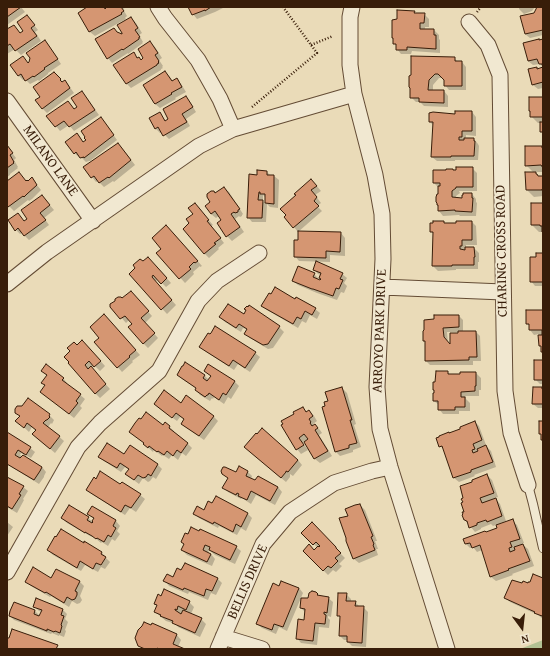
<!DOCTYPE html>
<html>
<head>
<meta charset="utf-8">
<style>
  body { margin:0 }
  #map { position:relative; width:550px; height:656px; overflow:hidden; background:#eadbb8; font-family:"Gentium Book Plus",serif }
  canvas { display:block }
  .frame { position:absolute; inset:0; border:8px solid #381d09; pointer-events:none }
  .north { position:absolute; left:502px; top:608px; width:40px; height:40px; -webkit-text-stroke:3px #f1e8d1; paint-order:stroke; rotate:165deg; font-size:11px; font-weight:700; line-height:16px; text-align:center; color:#381d09 }
  .north::after { content:''; display:block; margin:auto; width:14px; height:18px; background:#381d09; clip-path:polygon(50% 0,100% 100%,50% 72%,0 100%) }
</style>
</head>
<body>
<div id="map">
<canvas width="550" height="656"></canvas>
<div class="frame"></div>
<div class="north">N</div>
</div>
<script>
const context = document.querySelector('canvas').getContext('2d');
context.lineJoin = 'round';
function paint(path, color) { context.fillStyle = color; context.fill(path, 'evenodd'); }
const toPath = rows => new Path2D(rows.map(r => 'M' + r).join(''));
function stroke(path, color, width, dash) { context.strokeStyle = color; context.lineWidth = width; context.lineCap = dash ? 'butt' : 'round'; context.setLineDash(dash || []); context.stroke(path); }
function drawText(font, color, halo, rows, align = 'center') {
  context.font = font + ' "Gentium Book Plus",serif'; context.lineWidth = 3.5; context.setLineDash([]); context.textBaseline = 'middle'; context.strokeStyle = halo; context.fillStyle = color; for (const [text, x, y, turn = 0] of rows) {
    context.save(); context.translate(x, y); context.rotate((+turn || 0) * Math.PI / 180); context.textAlign = isNaN(turn) ? turn : align; if (halo) context.strokeText(text, 0, 0); context.fillText(text, 0, 0); context.restore();
  }
}
const green = toPath([
  [543,640,543,649,520,649]
]);
const shadow = toPath([
  [7,7,21,7,25,12,7,25],
  [89,7,102,7,105,10,109,7,126,7,123,9,127,16,125,18,126,19,95,36,90,32,79,13],
  [191,7,225,7,215,12,197,19,193,14],
  [519,7,535,7,532,11,524,14,519,9],
  [539,7,543,7,543,35,530,38,525,34],
  [414,12,417,14,424,14,429,19,429,27,425,27,425,30,434,30,439,35,439,39,440,40,440,53,412,51,411,54,401,54,397,49,397,46,394,43,398,20],
  [27,16,38,30,35,32,41,41,21,55,15,49,7,54,7,31,14,26,21,34,24,31],
  [131,18,136,23,142,33,139,35,143,42,142,42,143,43,128,54,128,53,112,63,108,58,119,34,122,35],
  [543,40,543,67,540,64,533,65,528,61,540,41],
  [45,41,49,46,61,64,48,73,48,74,39,81,38,80,30,84,25,79,23,80,18,75,23,57,28,64],
  [150,43,155,47,162,58,159,60,163,66,162,67,163,68,161,69,161,70,131,88,126,83,133,53,141,61,145,59],
  [454,58,458,62,462,62,466,67,466,90,449,90,445,85,445,80,443,78,439,78,433,85,433,91,444,91,448,96,448,107,424,106,420,102,416,102,411,97,411,88],
  [537,68,538,69,543,68,543,88,538,89,533,85,529,70],
  [165,72,170,77,173,82,177,79,181,84,186,92,175,98,176,99,160,108,154,103],
  [54,73,64,83,65,82,69,86,74,93,47,113,42,108,41,97],
  [82,92,86,97,99,115,74,131,69,125,60,131,48,116,68,102,75,110,79,107],
  [185,97,190,102,196,112,186,119,190,126,169,139,162,132,160,133,156,129,150,119,159,113,166,121,169,119],
  [543,98,543,133,541,132,541,123,538,123,531,116],
  [472,112,476,117,476,136,466,135,466,139,474,139,478,144,479,146,478,160,455,160,455,161,437,161,432,157,433,125,430,122],
  [105,123,117,140,90,161,89,161,86,162,80,156,79,157,74,153,77,135,84,143],
  [118,144,122,148,135,165,114,182,113,181,104,187,98,181,96,182,92,177,85,167],
  [7,146,16,158,14,160,18,167,17,167,18,168,10,174,10,175,7,177],
  [541,147,543,149,543,172,534,172,539,177,543,177,543,196,534,197,527,190,534,173,526,165],
  [472,168,477,173,477,191,459,191,460,193,456,196,456,199,463,199,472,194,476,199,476,202,477,203,476,216,460,216,459,215,443,216,439,211,439,188,434,183,453,171],
  [267,172,271,176,274,176,279,180,278,208,270,207,267,204,266,222,252,222,248,217,258,176],
  [263,195,266,198,266,204,263,201],
  [32,179,41,190,32,199,29,201,28,200,14,211,7,204,7,182,27,182],
  [316,185,321,191,315,195,321,203,317,206,322,211,298,232,294,227,298,195],
  [224,188,229,192,243,214,242,215,242,216,240,217,239,216,235,219,244,232,232,241,227,236,223,220,220,215,216,218,211,214,211,202,215,194],
  [42,196,54,210,44,218,49,225,29,240,22,233,20,234,16,230,29,219],
  [543,204,543,232,539,232,532,225],
  [199,209,213,225,211,226,224,243,218,248,219,249,209,258,204,253,190,223],
  [443,222,445,224,457,224,472,222,476,226,477,245,466,245,466,248,474,248,479,253,479,262,478,262,478,269,456,269,456,270,438,271,433,266,434,235,431,231],
  [171,231,202,266,200,267,200,266,193,272,194,274,185,283,158,253,163,249],
  [341,233,345,238,345,256,330,255,330,262,299,261,295,256],
  [543,254,543,286,535,286,531,281,538,258],
  [143,262,152,262,171,283,166,287,158,279,155,282,176,305,167,314,130,274],
  [314,269,342,274,347,278,344,283,347,286,344,293,341,292,337,300,317,293,298,285,293,281,314,274,319,279,318,280,321,281,321,275,318,274],
  [135,297,152,316,145,323,158,338,148,348,143,343,133,324,129,320,126,323,111,306],
  [296,300,315,309,320,313,317,319,310,315,306,323,302,321,298,328,267,310,263,306],
  [543,312,543,353,542,351,542,347,540,345,539,334,534,335,530,330,530,326,527,324],
  [244,315,279,327,284,332,273,348,268,349,250,338,246,334,248,330,243,328,241,332,225,322,220,317],
  [459,316,463,320,463,332,476,332,480,336,481,361,473,361,473,365,430,365,426,361,426,343,424,341],
  [447,332,459,332,459,334,451,346,448,343],
  [109,320,140,355,132,361,133,362,122,372,96,342,101,338],
  [77,346,87,346,105,366,100,371,94,365,91,368,110,389,100,398,95,393],
  [201,346,255,353,260,357,250,372,238,364,234,370,205,351],
  [543,361,543,384,540,384,535,379],
  [209,365,235,382,239,386,231,399,228,397,224,404,214,397,213,399,212,398,210,401,200,395,196,390,197,389,182,379,178,375,204,375,209,380,212,377,205,371],
  [42,371,63,378,67,383,67,384,85,399,80,406,82,408,74,418,46,396,46,386,47,376],
  [447,372,451,375,476,373,481,378,481,390,479,390,479,396,466,396,466,399,470,403,470,411,459,411,459,414,443,414,439,409,439,405,434,401],
  [342,388,347,393,356,424,354,425,361,447,353,450,353,452,340,456,336,452,326,407,329,401],
  [541,388,543,390,543,408,538,408,533,404],
  [187,397,214,417,218,421,204,440,187,428,182,424,185,420,180,417,177,421,159,408,155,404,181,404],
  [303,408,307,412,309,411,314,416,317,421,313,424,314,426,315,425,320,430,322,433,319,435,332,456,320,463,315,459,305,441,303,443,308,450,301,454,297,449,296,414],
  [16,412,49,415,54,420,52,424,51,423,48,427,64,441,55,453,33,434,36,431,32,427,29,432,17,421,21,417],
  [475,422,479,426,486,445,485,445,491,451,496,467,474,475,475,476,459,482,454,478,445,450,440,446,462,430],
  [165,423,174,431,173,432,184,440,192,448,186,456,182,453,178,460,172,455,169,459,163,455,162,456,154,450,153,452,144,444],
  [7,434,30,448,35,452,31,458,21,453,20,455,42,467,46,472,44,476,44,477,39,484,7,464],
  [130,447,158,465,162,469,156,479,153,477,150,481,148,482,143,478,139,484,131,478,127,474,129,470,125,467,121,472,104,461,99,456,125,456],
  [250,452,298,460,302,465,293,476,290,474,290,477,286,482],
  [248,472,252,476,251,479,278,487,282,492,275,505,256,495,251,504,242,498,241,499,228,492,224,487,228,478,223,473],
  [487,475,492,480,498,497,495,498,500,504,506,521,493,526,491,524,481,528,481,529,475,532,465,520],
  [7,477,23,487,28,491,23,499,24,500,17,513,7,507],
  [120,485,140,495,145,499,136,512,130,508,125,515,92,494,87,490],
  [217,498,248,514,252,518,246,531,241,528,237,535,219,526,218,528,199,518,195,514,204,511,213,505],
  [360,505,365,510,377,541,375,541,378,549,376,549,378,555,359,563,354,559,347,541,349,516],
  [92,507,116,521,120,526,117,531,120,534,115,541,112,539,108,546,102,542,101,543,95,538,90,536,67,523,62,518,88,518,93,522,94,519,88,513],
  [512,521,517,525,524,543,522,544,528,549,534,566,512,574,513,575,496,581,491,577,482,550,477,552,473,547,470,548,466,544,486,533,499,528],
  [7,522,13,527,7,536],
  [312,524,340,552,340,553,345,558,339,564,342,566,336,572,333,570,328,575,304,551,314,551,318,548,302,533],
  [182,542,236,547,241,551,235,564,215,555,209,550,208,553,211,554,215,559,212,566,187,555,182,550,185,545],
  [85,543,102,553,106,557,106,558,110,562,105,569,101,567,98,572,85,565,81,571,53,555,48,550,84,544],
  [57,570,80,582,84,586,80,596,82,600,80,603,77,604,72,601,69,607,51,596,50,597,31,586,26,581,52,579],
  [174,578,217,578,222,583,216,595,211,593,208,600,189,592,188,594,169,586,165,581],
  [543,579,543,619,538,615,510,602,505,598,523,585,528,585],
  [280,587,299,588,303,593,287,631,279,627,276,634,262,628,257,624],
  [315,592,319,597,328,598,333,602,331,617,328,616,328,618,330,620,329,628,319,627,317,645,301,643,297,638,305,621,306,613,301,608],
  [346,594,351,599,351,602,355,602,360,607,363,607,368,612,366,647,352,646,348,642,348,640,344,640,340,636,341,618,338,615],
  [189,602,194,607,191,614,201,619,206,624,200,637,178,627,176,624,166,621,155,612,158,606,155,604],
  [14,603,35,611,40,616,42,612,39,611,34,606,63,610,67,614,65,619,68,622,65,630,66,631,64,637,59,635,59,636,52,633,51,634,14,620,10,616],
  [177,635,181,640,178,647,182,649,143,649,139,645]
]);
const building = toPath([
  [7,7,21,7,7,17,7,7],
  [87,7,104,7,105,9,107,7,121,7,124,11,121,13,122,14,89,32,78,13,87,7],
  [188,7,211,7,205,11,205,10,192,15,188,7],
  [537,7,543,7,543,30,525,34,520,16,534,13,537,7],
  [397,10,415,11,414,13,425,13,424,23,420,23,420,29,434,29,434,35,436,35,436,49,407,47,407,50,396,50,396,44,393,44,393,38,392,38,392,20,397,19,397,10],
  [27,15,35,25,31,28,37,36,15,51,10,44,7,46,7,29,14,25,20,33,23,31,17,22,27,15],
  [131,17,138,28,135,30,140,37,139,37,139,39,123,50,122,49,107,59,95,39,114,28,117,32,122,34,122,33,117,25,131,17],
  [539,39,539,40,543,39,543,82,532,85,528,69,537,67,537,69,543,67,542,64,539,64,537,59,528,61,523,43,539,39],
  [45,40,58,59,44,68,45,69,34,77,33,76,27,80,25,81,21,74,18,76,10,65,23,56,28,63,29,62,30,58,26,53,45,40],
  [150,41,158,53,155,55,159,61,158,62,159,63,157,64,157,65,126,84,113,65,134,52,137,58,139,57,141,60,143,58,138,49,150,41],
  [411,56,455,57,455,61,462,61,462,86,444,86,444,80,438,74,435,74,429,80,428,90,444,90,444,103,419,102,419,98,410,98,410,88,409,87,409,76,411,75,411,56],
  [165,71,172,81,177,78,182,87,171,93,172,94,155,104,154,103,143,85,165,71],
  [54,72,61,79,60,80,62,82,65,80,70,88,42,109,35,100,40,97,33,87,54,72],
  [82,91,95,110,69,127,64,121,55,127,46,116,68,101,74,109,77,107,71,98,82,91],
  [186,96,193,107,182,114,187,122,163,136,158,127,155,129,149,118,160,112,165,121,168,119,163,109,186,96],
  [529,97,543,97,543,117,530,117,530,111,529,111,529,97],
  [455,111,472,111,472,131,462,131,462,137,459,137,459,140,464,140,464,138,474,138,474,141,475,141,474,156,451,156,451,157,431,157,433,122,429,122,429,113,433,112,455,114,455,111],
  [101,117,114,135,84,158,84,157,80,158,76,152,74,154,65,142,77,133,83,142,86,140,84,138,85,137,81,131,101,117],
  [540,122,543,122,543,132,540,132,540,122],
  [118,143,131,160,109,178,108,177,99,183,94,176,91,178,83,167,118,143],
  [7,145,13,153,10,155,14,162,13,162,14,163,7,168,7,145],
  [525,146,542,146,542,148,543,148,543,168,541,165,525,166,525,146],
  [456,167,473,167,473,187,456,187,456,188,452,191,452,197,462,198,462,195,463,195,463,193,472,193,472,198,473,198,472,212,455,211,455,210,438,211,438,205,437,205,437,203,436,202,436,197,437,194,438,194,438,186,440,186,440,183,433,183,433,170,446,170,446,169,453,169,453,170,456,170,456,167],
  [257,170,267,171,267,175,274,175,274,204,265,203,265,194,260,194,260,192,259,192,258,200,263,200,262,218,247,218,249,174,257,175,257,170],
  [19,172,26,181,27,180,28,181,32,177,37,185,27,194,24,197,23,196,8,207,7,205,7,181,19,172],
  [525,172,536,172,536,174,537,174,538,176,543,176,543,189,542,189,542,190,526,190,525,172],
  [311,179,317,186,311,190,317,197,314,201,319,206,293,228,284,217,286,215,280,209,296,195,294,194,311,179],
  [224,187,240,209,238,210,238,212,235,213,234,212,231,214,240,227,226,237,217,223,221,220,215,211,211,214,205,206,210,202,207,197,207,194,211,191,214,191,215,193,224,187],
  [42,195,50,205,40,213,46,220,24,236,18,228,15,231,8,220,18,213,24,221,27,219,21,210,42,195],
  [195,203,209,220,207,221,221,238,214,243,216,244,204,254,183,229,189,223,186,219,193,214,188,208,195,203],
  [531,203,543,203,543,232,542,232,542,226,540,226,540,225,531,225,531,203],
  [433,221,444,221,444,223,456,223,456,221,472,221,472,240,462,240,462,246,460,246,460,249,465,250,465,247,474,247,475,257,474,257,474,265,452,265,452,266,432,266,433,232,430,232,430,223,433,223,433,221],
  [166,225,198,261,195,263,194,262,189,267,191,269,179,279,156,253,161,249,152,238,166,225],
  [298,231,341,232,340,252,326,251,326,258,294,257,294,240,298,240,298,231],
  [536,253,543,253,543,282,530,282,530,257,536,257,536,253],
  [148,257,167,278,161,284,153,275,152,277,172,300,161,310,129,274,135,268,133,265,140,259,143,261,148,257],
  [316,261,343,273,340,279,343,280,339,289,336,288,333,296,313,289,312,289,292,281,298,266,315,273,313,277,320,280,321,279,319,278,321,273,313,270,316,261],
  [275,287,295,299,296,297,316,308,312,315,305,311,301,319,297,317,293,324,261,306,269,293,271,294,275,287],
  [131,291,149,311,141,318,155,333,143,344,128,327,132,324,125,316,120,319,110,307,110,304,115,301,115,299,118,297,121,297,122,298,131,291],
  [228,304,244,314,246,310,244,309,247,306,248,307,249,305,280,326,268,344,263,345,244,334,247,329,239,324,236,328,219,317,228,304],
  [526,310,542,310,543,311,543,352,541,352,541,346,539,346,538,335,542,335,542,330,529,330,529,324,526,324,526,310],
  [104,314,136,350,129,356,130,357,117,368,94,342,99,338,90,327,104,314],
  [434,315,459,315,459,327,443,328,444,337,450,344,450,333,458,333,458,331,476,331,477,357,469,357,469,360,425,361,425,341,423,341,423,331,424,330,424,320,434,319,434,315],
  [215,326,256,352,245,368,233,360,229,366,199,347,208,333,210,334,211,333,215,326],
  [82,340,101,361,94,367,89,361,85,365,88,369,91,366,106,384,95,394,68,363,69,362,64,357,70,351,67,348,74,342,77,345,82,340],
  [534,360,543,360,543,380,534,380,534,360],
  [185,362,205,375,203,378,207,381,211,376,204,371,208,364,235,381,226,395,223,393,219,400,209,393,208,395,207,395,205,397,195,390,196,388,177,375,182,366,183,366,185,362],
  [46,364,64,378,62,380,81,394,76,401,78,403,69,414,40,392,45,385,41,383,47,375,41,371,46,364],
  [436,371,448,371,448,374,460,374,460,372,476,372,476,386,475,386,475,391,461,392,461,397,465,397,465,407,455,407,455,410,438,410,438,401,433,401,433,393,434,393,434,390,433,390,433,382,435,382,436,371],
  [342,387,352,420,350,420,357,443,349,445,349,448,335,452,322,407,325,406,324,402,328,401,325,392,342,387],
  [533,387,542,387,542,389,543,389,543,404,532,404,533,387],
  [164,390,181,403,186,395,214,416,199,436,181,424,184,419,176,413,172,418,154,404,164,390],
  [28,398,50,414,49,416,50,417,47,420,46,420,43,423,60,436,50,449,32,434,36,430,27,423,24,428,15,421,20,416,15,413,15,409,17,406,22,406,28,398],
  [303,407,306,412,309,410,313,416,309,419,311,422,310,423,312,426,315,424,318,428,315,430,328,451,314,459,304,442,308,439,304,434,299,438,304,445,296,450,281,425,283,424,281,421,294,414,293,412,303,407],
  [146,412,163,425,165,422,170,426,169,428,188,443,181,453,177,450,173,456,167,451,164,455,158,451,157,452,149,446,148,448,143,444,144,443,129,432,135,423,139,418,141,419,146,412],
  [475,421,482,440,473,444,475,449,472,450,473,453,478,451,477,449,486,445,493,462,471,470,471,472,453,478,442,446,439,447,436,438,439,437,439,436,449,432,449,433,460,429,460,427,475,421],
  [539,421,543,421,543,440,541,440,541,434,539,434,539,421],
  [262,428,298,460,288,472,286,471,286,472,281,478,244,447,256,433,257,434,262,428],
  [7,432,31,447,26,455,18,450,15,455,20,458,23,455,42,467,40,471,34,480,7,464,7,432],
  [107,443,124,454,130,445,158,464,151,476,148,474,146,477,143,478,138,475,134,480,125,474,129,469,120,463,117,468,98,457,107,443],
  [239,466,248,471,246,476,255,480,258,476,278,487,270,501,251,491,247,500,238,496,239,494,237,493,236,495,222,488,228,478,222,474,221,471,223,467,225,467,236,472,239,466],
  [100,471,120,484,122,482,141,494,131,508,125,505,121,512,86,490,94,477,96,479,100,471],
  [487,474,494,493,480,498,482,503,496,498,502,516,487,522,486,520,477,523,477,525,469,528,467,521,466,521,465,520,464,520,462,515,463,514,462,512,464,512,461,503,463,502,461,499,463,498,460,486,472,482,472,480,487,474],
  [7,477,24,486,19,494,21,495,12,509,7,506,7,477],
  [216,496,248,513,241,527,236,524,233,532,214,522,213,524,193,514,197,506,204,510,208,501,212,503,216,496],
  [360,504,373,536,371,537,374,544,373,545,375,550,353,559,346,541,346,538,339,518,348,516,345,509,355,505,360,504],
  [69,505,89,517,87,520,92,523,93,522,92,521,94,518,87,514,92,506,116,520,113,526,116,528,111,537,108,535,104,542,97,538,96,539,92,536,85,532,85,533,61,518,69,505],
  [513,519,520,539,510,542,512,547,509,548,510,552,515,550,514,547,523,544,530,561,508,569,509,570,490,577,480,545,472,548,470,543,465,544,463,539,485,531,486,532,497,528,496,525,513,519],
  [312,522,336,547,336,548,341,553,335,558,338,561,331,568,328,566,323,571,303,551,309,544,314,550,318,546,319,547,320,546,316,542,313,545,301,533,312,522],
  [191,527,199,531,200,529,237,546,230,560,209,550,210,547,205,545,203,550,211,554,207,562,181,550,184,544,181,542,185,533,188,534,191,527],
  [61,529,84,543,84,541,102,552,101,554,106,557,101,565,96,563,93,569,80,561,77,568,47,550,55,536,56,537,61,529],
  [185,563,218,578,212,591,206,589,204,596,184,588,183,590,163,581,167,574,173,577,177,568,181,570,185,563],
  [33,567,51,578,56,569,80,581,75,591,77,592,77,595,75,599,72,600,67,597,64,603,46,592,45,593,25,582,33,567],
  [533,574,543,578,543,614,542,616,534,613,535,612,504,598,512,580,522,583,523,581,528,583,528,582,530,582,533,574],
  [281,581,299,588,283,627,274,624,272,630,256,624,273,583,279,586,281,581],
  [164,589,190,601,186,610,178,606,177,610,175,609,175,610,181,614,183,610,202,618,195,633,172,623,173,621,160,616,161,615,154,612,157,605,154,604,158,594,161,596,164,589],
  [312,591,316,592,318,594,317,595,329,597,327,613,324,612,324,614,326,615,325,624,315,623,313,641,296,639,298,619,304,620,305,609,300,608,301,598,308,598,309,593,312,591],
  [338,593,347,593,346,601,356,601,355,606,364,606,362,643,347,642,347,636,339,636,340,616,337,616,338,593],
  [36,598,63,609,61,615,64,616,61,625,62,626,60,633,55,631,54,632,47,629,47,631,9,616,10,611,14,602,35,610,34,614,39,616,42,610,33,607,36,598],
  [144,622,151,625,152,623,177,634,173,644,185,649,159,649,157,648,157,649,145,649,138,646,135,638,138,630,142,626,144,622],
  [12,629,58,645,56,649,7,649,7,639,8,638,9,638,12,629]
]);
const path = toPath([
  [477,12,481,7],
  [311,45,333,36],
  [252,107,317,53,283,7]
]);
const lane = toPath([
  [528,485,533,504,543,548]
]);
const street = toPath([
  [158,7,165,18,198,60,220,99,233,129],
  [352,7,350,17,350,65,354,94,375,175,382,214,383,259,377,387,380,429,390,467,447,649],
  [469,22,488,45,500,75,505,391,511,433,528,485],
  [7,101,93,221],
  [7,284,47,252,199,146,233,129,354,94],
  [382,287,503,292],
  [7,572,78,447,100,423,159,371,198,301,217,281,259,253],
  [223,637,262,649],
  [218,649,263,544,290,512,334,483,372,471,390,467]
]);
const streetNames = [
  ["MILANO LANE",50,161,54],
  ["CHARING CROSS ROAD",502,251,-91],
  ["ARROYO PARK DRIVE",380,331,-88],
  ["BELLIS DRIVE",248,582,-66]
];
paint(green, '#b2c193');
paint(shadow, '#0003');
paint(building, '#d59672');
stroke(building, '#381d09', 1);
stroke(lane, '#644c35', 10);
stroke(street, '#644c35', 17);
stroke(path, '#381d09', 2.5, [1, 2]);
stroke(lane, '#f1e8d1', 8);
stroke(street, '#f1e8d1', 15);
drawText('14px', '#381d09', '#f1e8d1', streetNames);
</script>
</body>
</html>
